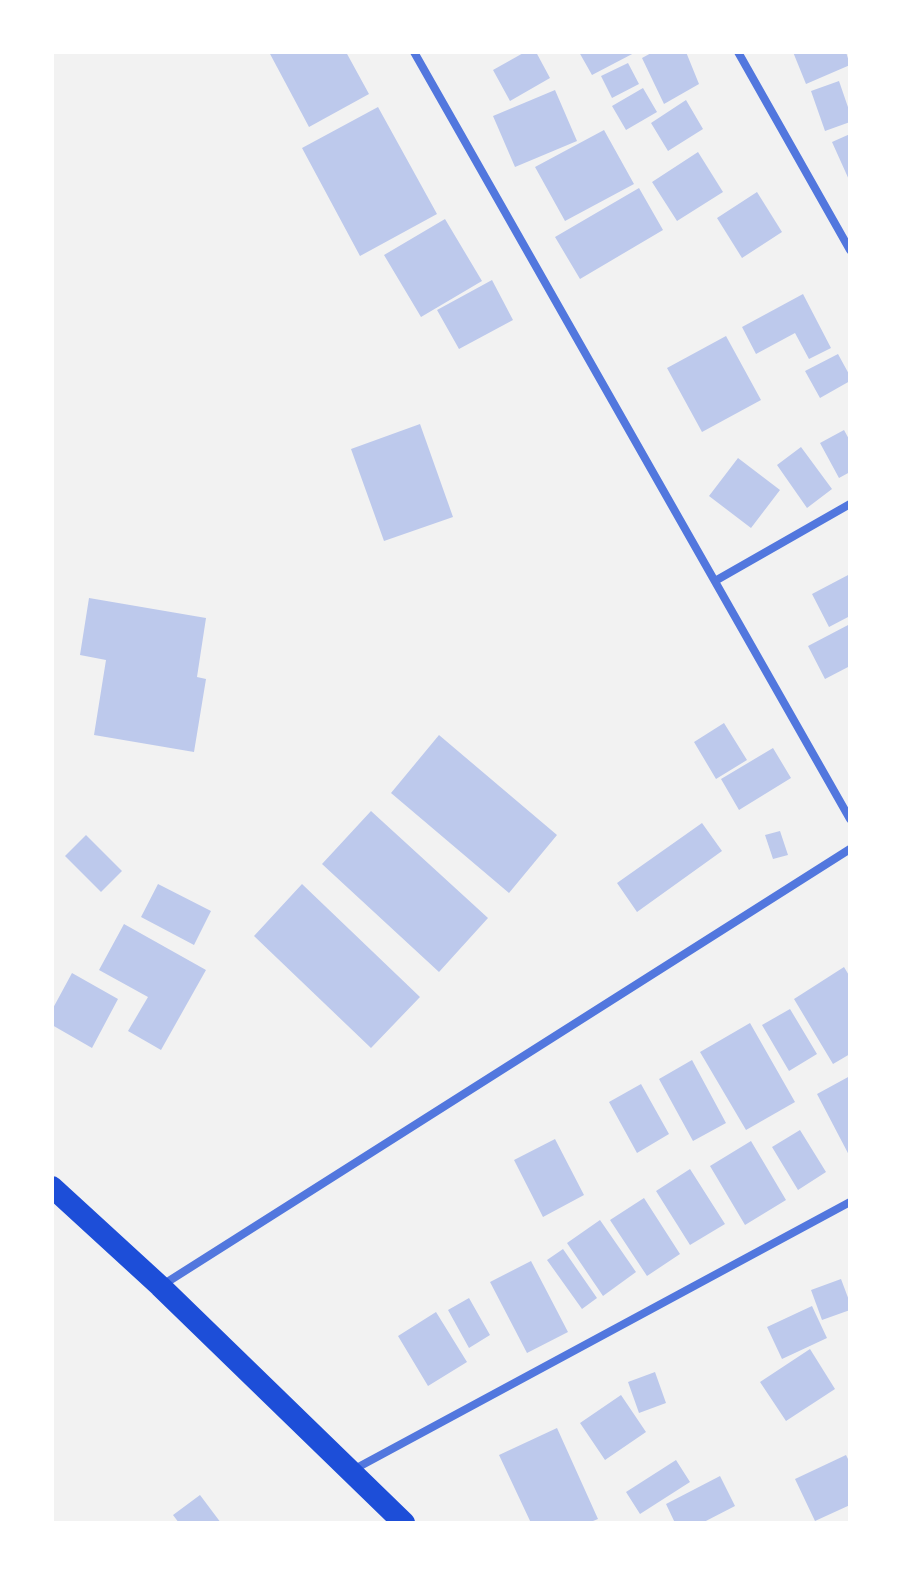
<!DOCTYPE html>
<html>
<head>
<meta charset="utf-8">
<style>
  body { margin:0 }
  #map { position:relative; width:902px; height:1575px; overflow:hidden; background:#f2f2f2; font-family:"Fira Sans",sans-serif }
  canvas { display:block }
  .frame { position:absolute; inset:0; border:54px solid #fff; pointer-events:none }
</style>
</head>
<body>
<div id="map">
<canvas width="902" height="1575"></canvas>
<div class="frame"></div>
</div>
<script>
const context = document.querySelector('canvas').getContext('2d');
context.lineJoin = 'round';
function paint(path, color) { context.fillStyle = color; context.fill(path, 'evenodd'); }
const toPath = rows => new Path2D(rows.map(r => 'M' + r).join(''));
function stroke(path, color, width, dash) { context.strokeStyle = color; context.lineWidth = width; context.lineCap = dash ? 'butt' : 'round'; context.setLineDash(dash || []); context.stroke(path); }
const building = toPath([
  [269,52,346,52,369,94,309,127],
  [525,52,536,52,550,78,510,101,493,70],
  [579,52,636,52,592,75],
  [653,52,686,52,699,84,664,104,642,58],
  [793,52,846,52,850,65,806,84],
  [628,63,639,84,612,98,601,76],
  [839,81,850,113,850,122,825,131,811,91],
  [643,88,657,112,626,130,612,106],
  [555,90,577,141,515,167,493,116],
  [686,100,703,129,668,151,651,123],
  [378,107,437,214,360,256,302,148],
  [604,130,634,184,565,221,535,167],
  [850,134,850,182,832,142],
  [698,152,723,192,677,221,652,182],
  [639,188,663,230,580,279,555,237],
  [757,192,782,232,742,258,717,218],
  [445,219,482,281,421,317,384,255],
  [492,280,513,320,459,349,437,310],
  [803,294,831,348,809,359,795,333,756,354,742,327],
  [726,336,761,400,702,432,667,368],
  [838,354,850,376,850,381,820,398,805,371],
  [420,424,453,517,384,541,351,449],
  [844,430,850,441,850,472,839,478,820,443],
  [801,447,832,489,807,508,777,465],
  [738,458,780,490,751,528,709,496],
  [850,574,850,616,829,627,812,594],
  [89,598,206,618,197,677,206,679,194,752,94,735,106,660,80,655],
  [850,624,850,666,825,679,808,646],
  [724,723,747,760,716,779,694,742],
  [439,735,557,835,509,893,391,793],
  [773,748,791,778,739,810,721,779],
  [371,811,488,918,439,972,322,864],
  [702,823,722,851,637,912,617,883],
  [780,831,788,855,773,859,765,835],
  [86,835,122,871,101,892,65,856],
  [158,884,211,911,194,945,141,917],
  [302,884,420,997,371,1048,254,936],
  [124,924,206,970,161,1050,128,1031,148,997,99,970],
  [844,967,850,977,850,1054,833,1064,794,999],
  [72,973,118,999,92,1048,52,1025,52,1010],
  [790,1009,817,1054,789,1071,762,1025],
  [750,1023,795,1102,746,1130,700,1052],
  [692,1060,726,1123,693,1141,659,1079],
  [850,1076,850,1157,817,1094],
  [641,1084,669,1134,637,1153,609,1102],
  [800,1130,826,1172,798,1190,772,1147],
  [555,1139,584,1195,543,1217,514,1160],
  [751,1141,786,1200,745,1225,710,1166],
  [690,1169,725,1224,690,1245,656,1191],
  [644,1198,680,1254,647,1276,610,1220],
  [600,1220,636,1272,603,1296,567,1243],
  [563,1249,597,1298,582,1309,547,1260],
  [531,1261,568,1332,527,1353,490,1282],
  [841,1279,850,1303,850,1310,822,1320,811,1290],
  [469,1298,490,1335,469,1348,448,1310],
  [812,1306,827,1338,782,1359,767,1327],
  [436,1312,467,1362,428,1386,398,1336],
  [810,1349,835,1389,786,1421,760,1382],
  [655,1372,666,1403,639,1413,628,1382],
  [621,1395,646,1432,605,1460,580,1423],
  [557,1428,598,1519,588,1523,531,1523,499,1455],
  [846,1455,850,1463,850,1505,815,1521,795,1479],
  [676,1460,690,1482,640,1514,626,1492],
  [720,1476,735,1506,702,1523,675,1523,666,1504],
  [200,1495,221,1523,179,1523,173,1515]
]);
const minor = toPath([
  [414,52,850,819],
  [738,52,850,250],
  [715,581,850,504],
  [161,1286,850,849],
  [351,1471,850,1202]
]);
const trunk = toPath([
  [52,1187,160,1286,404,1523]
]);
paint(building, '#bdc9ec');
stroke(minor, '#5277de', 8);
stroke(trunk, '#1d4ed8', 22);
</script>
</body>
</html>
